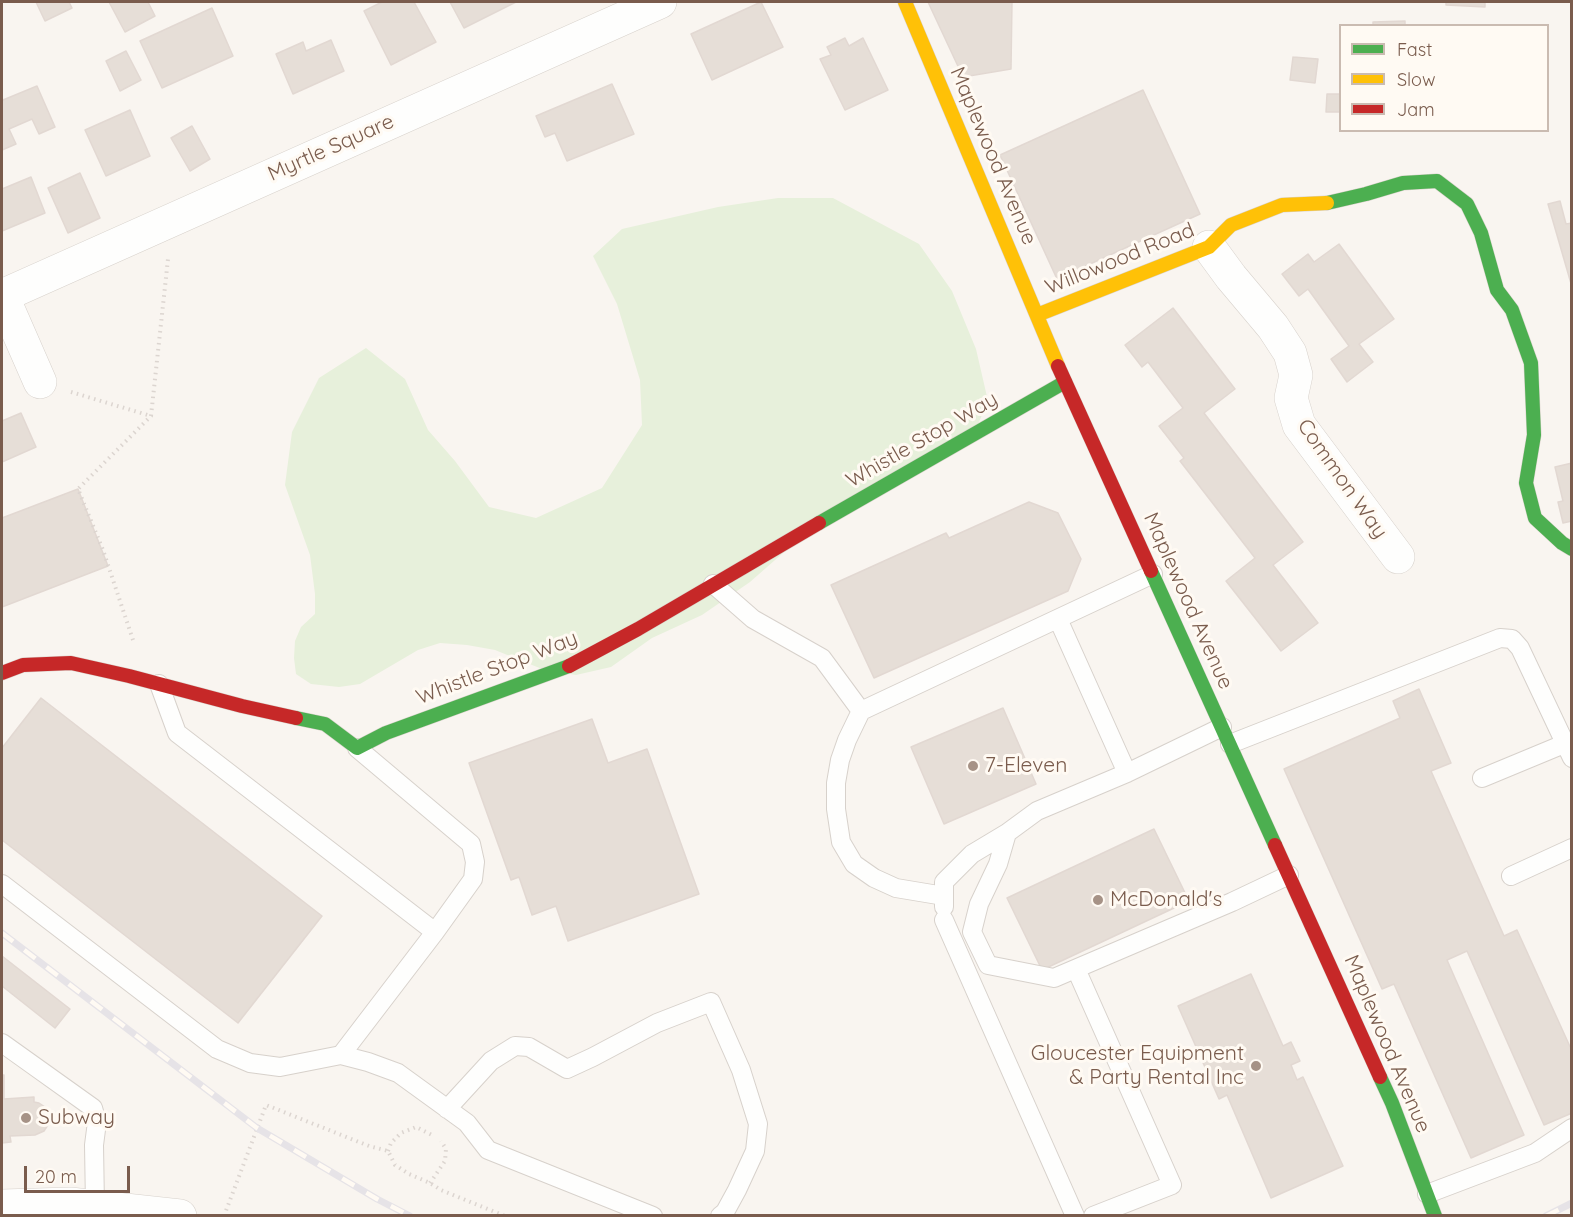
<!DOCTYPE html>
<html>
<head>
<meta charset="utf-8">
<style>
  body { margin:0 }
  #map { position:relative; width:1573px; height:1217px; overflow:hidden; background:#f9f5f0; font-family:Quicksand,sans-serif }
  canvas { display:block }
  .frame { position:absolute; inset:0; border:3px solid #7a5c4d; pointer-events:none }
  .legend { position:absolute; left:1339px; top:24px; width:210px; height:108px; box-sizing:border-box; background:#fffaf3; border:2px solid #cabbb1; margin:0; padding:8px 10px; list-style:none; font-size:18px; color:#7a5c4d }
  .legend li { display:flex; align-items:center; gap:12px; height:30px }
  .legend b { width:30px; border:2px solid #cabbb1 }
  .scale { position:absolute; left:24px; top:1166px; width:106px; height:27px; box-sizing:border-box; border:3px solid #7a5c4d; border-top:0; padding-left:8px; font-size:18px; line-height:21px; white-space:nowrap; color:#7a5c4d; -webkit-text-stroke:4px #fffaf3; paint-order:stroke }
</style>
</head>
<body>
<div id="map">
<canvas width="1573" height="1217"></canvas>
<div class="frame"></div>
<ul class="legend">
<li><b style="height:8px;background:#4caf50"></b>Fast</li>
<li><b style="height:8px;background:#ffc107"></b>Slow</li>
<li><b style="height:8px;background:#c62828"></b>Jam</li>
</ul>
<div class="scale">20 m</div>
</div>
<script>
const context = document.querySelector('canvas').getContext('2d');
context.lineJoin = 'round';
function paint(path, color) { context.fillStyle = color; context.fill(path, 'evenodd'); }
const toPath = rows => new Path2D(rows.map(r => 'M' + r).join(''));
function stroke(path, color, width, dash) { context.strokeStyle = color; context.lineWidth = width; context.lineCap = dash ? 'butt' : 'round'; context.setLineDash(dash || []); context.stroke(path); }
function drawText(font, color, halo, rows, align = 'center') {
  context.font = font + ' Quicksand,sans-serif'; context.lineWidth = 6; context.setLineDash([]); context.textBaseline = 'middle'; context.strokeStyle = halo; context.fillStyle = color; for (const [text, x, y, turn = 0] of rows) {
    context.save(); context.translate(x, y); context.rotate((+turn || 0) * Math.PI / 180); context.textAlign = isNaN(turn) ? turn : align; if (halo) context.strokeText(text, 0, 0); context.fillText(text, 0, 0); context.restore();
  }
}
const green = toPath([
  [778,198,833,198,919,244,952,291,976,349,988,401,970,443,832,510,750,582,702,615,652,638,611,667,576,675,542,669,495,650,467,645,440,643,418,650,360,684,339,687,311,684,296,674,294,658,295,641,301,627,315,614,315,594,310,555,285,485,292,432,319,378,366,348,405,379,428,430,455,461,489,507,536,518,602,488,642,425,640,380,617,304,593,256,622,229,718,207]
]);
const building = toPath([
  [36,2,69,2,72,8,45,21,36,2],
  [109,2,148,2,155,16,125,32,109,2],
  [382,2,414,2,436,42,391,65,364,11,382,2],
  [450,2,516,2,464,28,450,2],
  [761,2,783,47,712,80,691,34,761,2],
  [928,2,1012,2,1011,69,963,77,928,2],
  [1446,2,1485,2,1485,7,1446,5,1446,2],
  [212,8,233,56,162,88,140,41,212,8],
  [1405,21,1405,26,1373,26,1373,22,1405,21],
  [845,38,849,46,863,38,888,90,845,110,820,59,831,55,827,47,845,38],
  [331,40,344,71,293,94,276,54,303,42,306,51,331,40],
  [126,51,141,80,120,91,106,61,126,51],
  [1293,57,1318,59,1315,83,1290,80,1293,57],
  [612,84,634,134,567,161,555,133,545,137,536,116,612,84],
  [37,86,55,127,39,134,32,119,9,129,16,144,2,150,2,98,3,100,37,86],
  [1143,90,1200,214,1057,279,1000,155,1143,90],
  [1327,94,1340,94,1340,112,1326,112,1327,94],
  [130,110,150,156,106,176,85,130,130,110],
  [192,126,210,159,190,171,171,138,192,126],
  [80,173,100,218,68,233,48,188,80,173],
  [31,177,45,213,2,231,2,189,31,177],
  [1560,201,1566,224,1572,223,1572,287,1548,204,1560,201],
  [1339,244,1394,319,1359,344,1373,362,1347,382,1331,359,1349,346,1308,289,1299,296,1282,274,1308,254,1314,262,1339,244],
  [1173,308,1235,389,1204,413,1303,542,1273,565,1318,623,1281,651,1226,581,1255,558,1180,461,1184,458,1159,426,1183,408,1148,362,1142,367,1125,345,1173,308],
  [21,413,36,447,2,462,2,421,21,413],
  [1572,463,1572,521,1563,523,1558,502,1563,501,1555,467,1572,463],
  [78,489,108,566,2,607,2,518,78,489],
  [1029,502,1058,513,1081,559,1068,591,874,678,831,585,946,533,949,538,1029,502],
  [1419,689,1451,763,1431,771,1504,936,1517,930,1572,1051,1572,1113,1544,1125,1467,951,1447,960,1524,1135,1471,1158,1394,984,1382,989,1284,769,1400,718,1393,701,1419,689],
  [41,698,322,916,238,1023,2,840,2,748,41,698],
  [1003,708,1036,784,944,824,911,747,1003,708],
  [592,719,608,763,647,749,699,894,568,941,556,906,532,915,519,877,511,880,469,763,592,719],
  [1154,829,1189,901,1042,970,1007,898,1154,829],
  [2,956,70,1009,55,1028,2,986,2,956],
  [1251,974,1283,1046,1291,1042,1300,1061,1291,1065,1297,1080,1303,1077,1343,1166,1271,1198,1227,1095,1219,1099,1178,1006,1251,974],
  [2,1075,4,1075,4,1099,34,1097,34,1102,39,1103,45,1107,49,1113,50,1122,44,1131,35,1135,10,1136,11,1142,2,1143,2,1075]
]);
const path = toPath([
  [71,392,151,416],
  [133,640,103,550,78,489,151,416,168,259],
  [388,1151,391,1143,401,1133,416,1127,432,1135],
  [430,1183,445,1161,446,1149,441,1141],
  [224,1216,266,1105,369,1146,388,1151,395,1165,409,1174,430,1183,441,1190,505,1216]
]);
const lane = toPath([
  [713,584,753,619,822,658,861,711,1153,574],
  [1058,619,1127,773],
  [159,684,177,733,435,932],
  [861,711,847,740,840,760,836,783,836,809,841,842,854,864,874,878,896,888,944,896],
  [1222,727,1127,773,1037,811,1007,833,998,864,979,904,972,932,988,965,1054,978,1232,902,1289,875],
  [1230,744,1500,638,1512,639,1520,648,1572,758],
  [1482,778,1564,744],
  [1511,876,1572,848],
  [2,884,217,1049,250,1063,280,1067,341,1055,368,1062,398,1073,467,1123,488,1150,653,1216],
  [944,907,944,882,972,854,1007,833],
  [944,920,1075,1216],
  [1076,969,1172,1185,1093,1216],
  [2,1043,93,1108,97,1122,94,1145,95,1206],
  [341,1055,435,932,473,879,475,862,471,844,357,748],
  [447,1109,491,1061,515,1046,529,1047,567,1069,593,1057,657,1023,711,1002,741,1070,758,1124,755,1151,737,1190,725,1212,720,1216],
  [1427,1194,1535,1153,1572,1128]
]);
const street = toPath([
  [1209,247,1231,277,1273,327,1290,353,1296,375,1291,398,1299,425,1398,557],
  [2,295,40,382],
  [2,296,660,2],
  [2,1206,70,1204,180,1216]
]);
const fast = toPath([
  [1327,203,1366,194,1403,183,1437,181,1467,204,1481,233,1497,290,1512,310,1531,363,1534,435,1526,483,1535,518,1562,543,1572,549],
  [819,523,1065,382],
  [1151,571,1275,845],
  [296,718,325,724,357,748,386,733,569,666],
  [1380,1077,1392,1103,1435,1216]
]);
const slow = toPath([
  [905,2,1058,366],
  [1037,315,1209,247,1231,225,1282,205,1327,203]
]);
const jam = toPath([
  [1058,366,1151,571],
  [569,666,638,629,819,523],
  [2,673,23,665,71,663,129,676,242,706,296,718],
  [1275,845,1380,1077]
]);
const rail = toPath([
  [2,933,257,1128,377,1199,410,1216],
  [1546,1216,1572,1203]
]);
const markers = [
  [973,766,6,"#a69286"],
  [1098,900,6,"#a69286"],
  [1256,1066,6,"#a69286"],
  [26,1118,6,"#a69286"]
];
const streetNames = [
  ["Myrtle Square",331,148,-24],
  ["Maplewood Avenue",993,156,67],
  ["Willowood Road",1120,259,-22],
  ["Whistle Stop Way",922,440,-30],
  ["Common Way",1342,479,55],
  ["Maplewood Avenue",1188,601,66],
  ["Whistle Stop Way",497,668,-21],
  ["Maplewood Avenue",1387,1044,67]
];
const poiNames = [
  ["7-Eleven",985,766],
  ["McDonald's",1110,900],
  ["Gloucester Equipment",1244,1054,"right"],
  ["& Party Rental Inc",1244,1078,"right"],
  ["Subway",38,1118]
];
paint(green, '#e7f0db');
paint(building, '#e6ded7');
stroke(building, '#e2d8d2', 1.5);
stroke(lane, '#d7d1cb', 20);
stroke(street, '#d7d1cb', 34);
stroke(fast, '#d9d2cb', 15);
stroke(slow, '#d9d2cb', 15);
stroke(jam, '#d9d2cb', 15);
stroke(path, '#dcd5d0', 4, [1.5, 4.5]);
stroke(lane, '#fefefd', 18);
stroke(street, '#fefefd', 33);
stroke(fast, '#4caf50', 14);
stroke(slow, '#ffc107', 14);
stroke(jam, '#c62828', 14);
stroke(rail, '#e6e3e7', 7);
stroke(rail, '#fffaf3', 4.5, [14]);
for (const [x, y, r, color] of markers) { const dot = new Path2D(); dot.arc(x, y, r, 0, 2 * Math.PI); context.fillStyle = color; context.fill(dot); stroke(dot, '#fffaf3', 2); }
drawText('21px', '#7a5c4d', '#fffaf3', streetNames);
drawText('21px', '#7a5c4d', '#fffaf3', poiNames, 'left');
</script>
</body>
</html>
